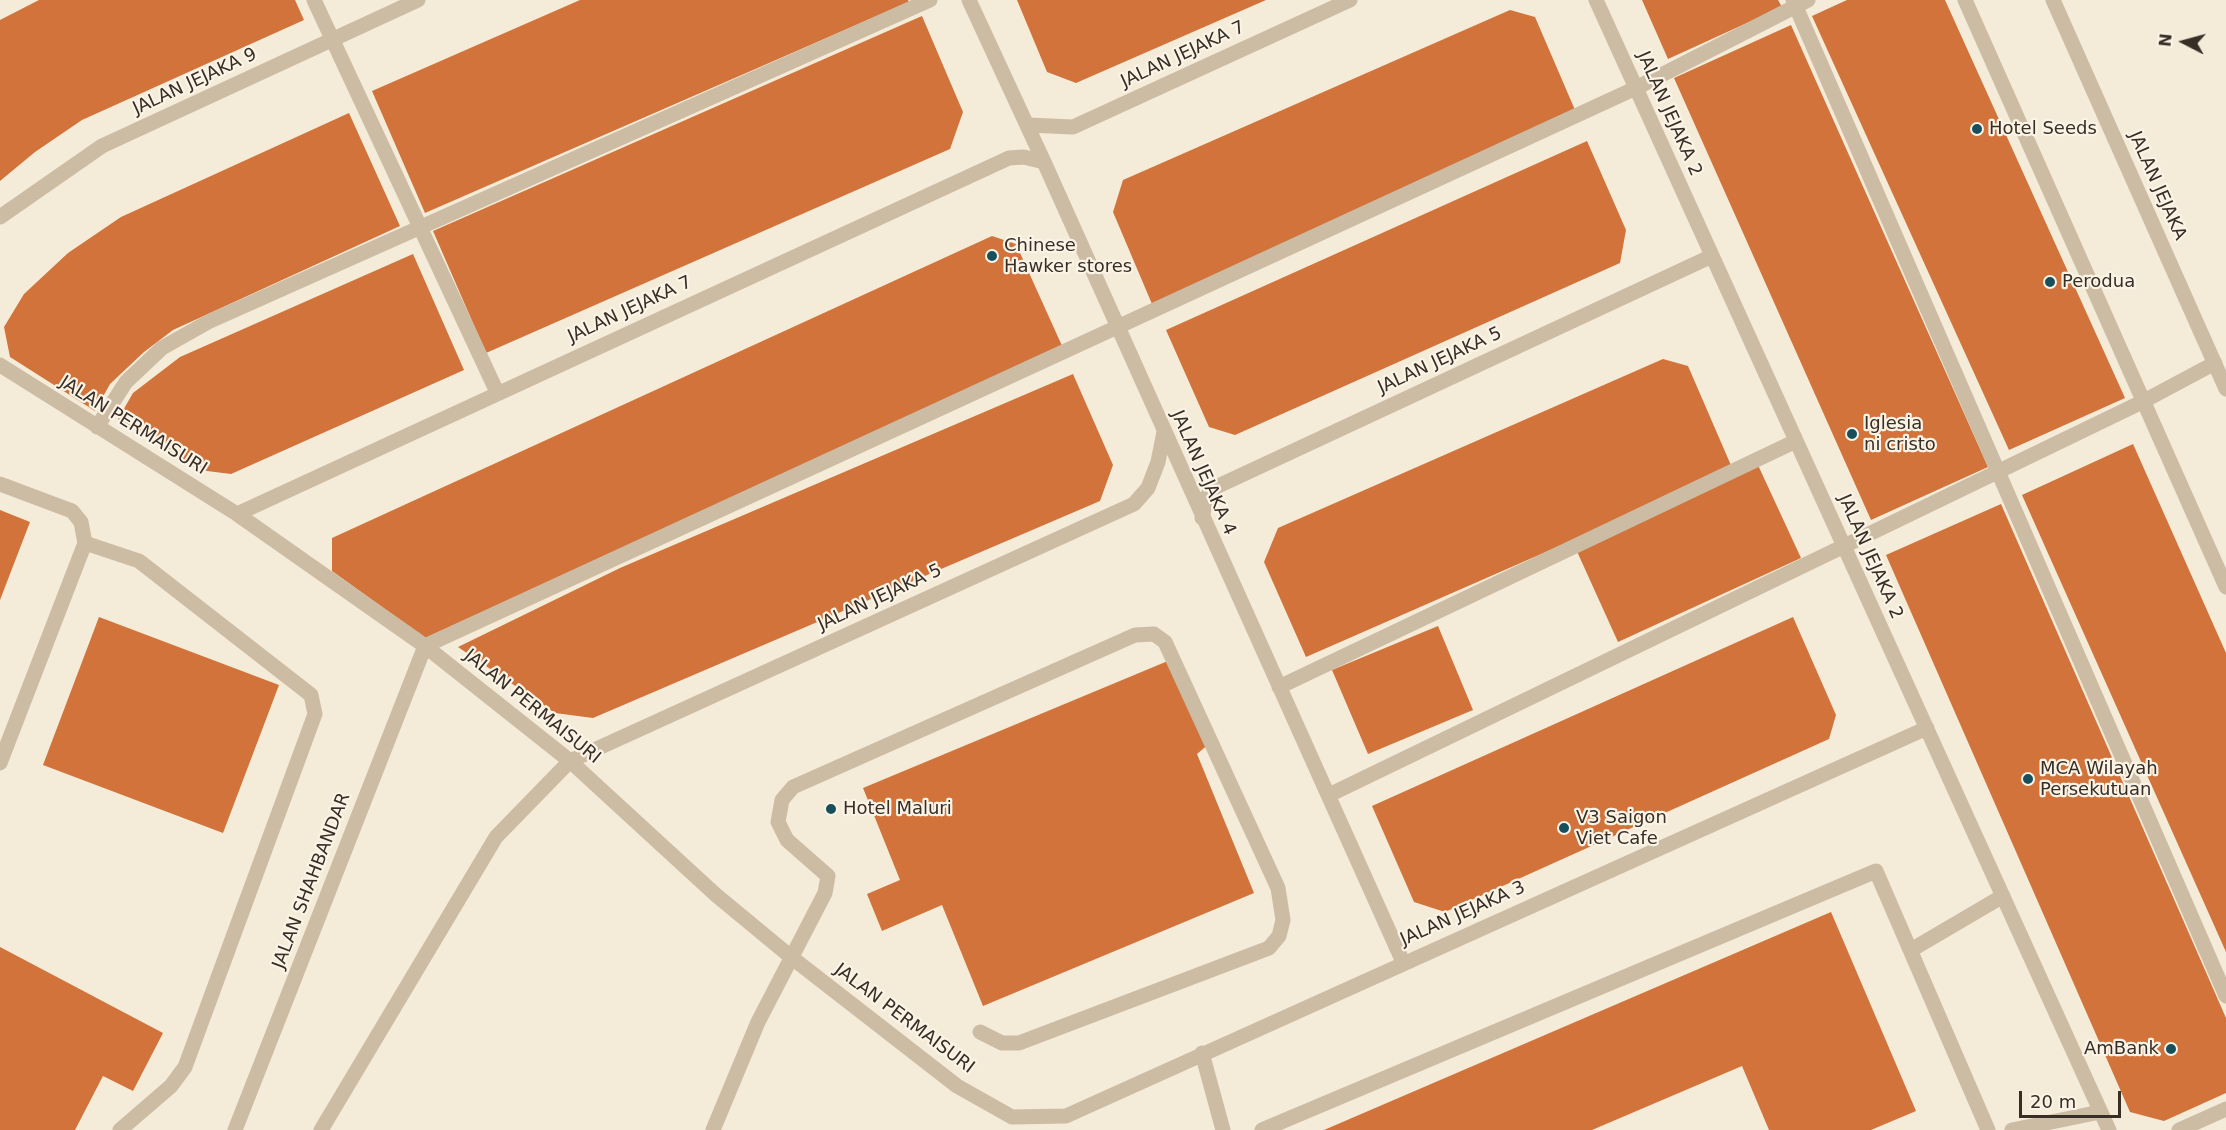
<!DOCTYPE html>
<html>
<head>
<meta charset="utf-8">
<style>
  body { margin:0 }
  #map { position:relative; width:2226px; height:1130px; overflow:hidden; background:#f4ebd9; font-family:"DejaVu Sans",sans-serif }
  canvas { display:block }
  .north { position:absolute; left:2154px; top:12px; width:60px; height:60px; -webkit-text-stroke:4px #fbf4e6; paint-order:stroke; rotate:276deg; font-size:16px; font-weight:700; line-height:24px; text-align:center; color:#372e26 }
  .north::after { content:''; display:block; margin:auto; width:21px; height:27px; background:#372e26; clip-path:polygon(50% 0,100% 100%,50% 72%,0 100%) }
  .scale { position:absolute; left:2019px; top:1091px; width:102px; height:27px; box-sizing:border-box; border:3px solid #372e26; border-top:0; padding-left:8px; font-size:18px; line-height:21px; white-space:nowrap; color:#372e26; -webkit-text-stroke:4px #fbf4e6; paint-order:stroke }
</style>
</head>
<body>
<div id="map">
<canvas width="2226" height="1130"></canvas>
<div class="north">N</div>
<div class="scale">20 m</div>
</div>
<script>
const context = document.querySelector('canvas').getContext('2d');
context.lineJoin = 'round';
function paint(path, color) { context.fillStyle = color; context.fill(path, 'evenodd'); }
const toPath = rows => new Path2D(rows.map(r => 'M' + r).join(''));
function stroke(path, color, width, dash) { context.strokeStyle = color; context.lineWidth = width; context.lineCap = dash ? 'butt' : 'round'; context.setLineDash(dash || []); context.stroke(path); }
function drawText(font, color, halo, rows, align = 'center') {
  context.font = font + ' "DejaVu Sans",sans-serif'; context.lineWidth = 4.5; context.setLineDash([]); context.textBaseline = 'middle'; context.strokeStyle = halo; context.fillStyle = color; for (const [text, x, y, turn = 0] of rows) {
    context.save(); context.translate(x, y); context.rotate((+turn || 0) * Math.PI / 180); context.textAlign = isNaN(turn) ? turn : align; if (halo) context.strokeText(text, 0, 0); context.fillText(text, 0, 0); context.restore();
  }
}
const building = toPath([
  [39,0,295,0,304,20,82,120,35,152,0,181,0,20],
  [580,0,908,0,909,2,425,213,372,91],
  [1017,0,1266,0,1076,83,1047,72],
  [1642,0,1778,0,1782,7,1668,59],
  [1847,0,1945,0,2125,398,2009,450,1812,16],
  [1510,10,1535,17,1578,117,1152,304,1113,212,1123,180],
  [922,16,963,112,950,149,486,353,433,231],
  [1791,25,1988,467,1871,520,1674,78],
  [349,113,400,226,173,330,144,352,110,384,95,411,10,357,4,327,24,294,68,253,121,217],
  [1587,141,1626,230,1620,263,1235,435,1209,427,1166,330],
  [992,236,1016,244,1063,348,425,638,332,571,332,538],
  [413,254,464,370,231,474,199,470,118,419,133,393,180,357],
  [1663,359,1688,366,1733,470,1306,657,1264,562,1278,528],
  [1073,374,1113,465,1100,501,593,718,555,713,458,647,620,568],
  [2133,444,2226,653,2226,952,2022,495],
  [1757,463,1801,558,1618,642,1575,547],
  [2001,504,2226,1018,2226,1093,2164,1121,2130,1112,1886,555],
  [0,510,30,522,0,600],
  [99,617,279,685,223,833,43,765],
  [1793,617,1836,715,1829,739,1445,912,1414,902,1372,806],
  [1438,626,1473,710,1368,754,1332,670],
  [1175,658,1210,743,1197,754,1254,893,983,1006,942,905,882,931,867,894,900,880,863,788],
  [1831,912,1916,1111,1871,1130,1769,1130,1742,1066,1592,1130,1324,1130],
  [0,947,163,1033,133,1091,103,1076,75,1130,0,1130]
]);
const minor = toPath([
  [314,0,497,392],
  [969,0,1044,162,1403,962],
  [1596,0,2109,1130],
  [1793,0,2226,996],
  [1965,0,2226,587],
  [2053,0,2226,389],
  [1028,125,1073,127,1350,0],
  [0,217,102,146,418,0],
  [0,365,237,514,425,646,570,761,716,895,791,957,957,1086,1012,1117,1066,1116,1927,728],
  [97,427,126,382,162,348,208,322,930,0],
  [0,484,72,511,81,522,85,543,0,763],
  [237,514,1009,158,1024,157,1044,162],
  [1202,518,1207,496,1216,487,1712,256],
  [85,543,139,561,311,695,315,714,185,1067,171,1086,120,1130],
  [425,646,1636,88,1808,0],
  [1279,687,1796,441],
  [1329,795,2142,402,2215,363],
  [1911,950,2003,896],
  [1202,1053,1223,1130],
  [235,1130,425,646],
  [321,1130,496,837,570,761,1134,504,1148,488,1158,462,1164,432],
  [713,1130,758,1022,825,893,828,876,787,840,778,822,782,800,793,787,1135,635,1154,634,1165,642,1278,888,1283,920,1279,936,1269,948,1019,1043,1002,1043,980,1032],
  [1262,1130,1876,871,1988,1130],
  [2012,1130,2100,1112],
  [2179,1130,2226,1109]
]);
const markers = [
  [1977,129,6,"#184f5d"],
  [992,256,6,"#184f5d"],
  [2050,282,6,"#184f5d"],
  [1852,434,6,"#184f5d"],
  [2028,779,6,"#184f5d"],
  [831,809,6,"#184f5d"],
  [1564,828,6,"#184f5d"],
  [2171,1049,6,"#184f5d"]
];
const streetNames = [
  ["JALAN JEJAKA 7",1183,55,-25],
  ["JALAN JEJAKA 9",195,82,-25],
  ["JALAN JEJAKA 2",1669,114,66],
  ["JALAN JEJAKA",2157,186,66],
  ["JALAN JEJAKA 7",630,310,-25],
  ["JALAN JEJAKA 5",1440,361,-25],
  ["JALAN PERMAISURI",133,426,32],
  ["JALAN JEJAKA 4",1203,473,66],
  ["JALAN JEJAKA 2",1870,557,66],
  ["JALAN JEJAKA 5",880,598,-25],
  ["JALAN PERMAISURI",532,707,39],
  ["JALAN SHAHBANDAR",312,881,-69],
  ["JALAN JEJAKA 3",1463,914,-24],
  ["JALAN PERMAISURI",904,1019,37]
];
const poiNames = [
  ["Hotel Seeds",1989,129],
  ["Chinese",1004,246],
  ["Hawker stores",1004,267],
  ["Perodua",2062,282],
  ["Iglesia",1864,424],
  ["ni cristo",1864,445],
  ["MCA Wilayah",2040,769],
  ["Persekutuan",2040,790],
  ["Hotel Maluri",843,809],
  ["V3 Saigon",1576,818],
  ["Viet Cafe",1576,839],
  ["AmBank",2159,1049,"right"]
];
paint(building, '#d1733a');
stroke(minor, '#cdbca4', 15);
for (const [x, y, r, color] of markers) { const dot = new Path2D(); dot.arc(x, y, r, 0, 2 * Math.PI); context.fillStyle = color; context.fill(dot); stroke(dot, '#fbf4e6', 2); }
drawText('18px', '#372e26', '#fbf4e6', streetNames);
drawText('18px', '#372e26', '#fbf4e6', poiNames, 'left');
</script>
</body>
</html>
